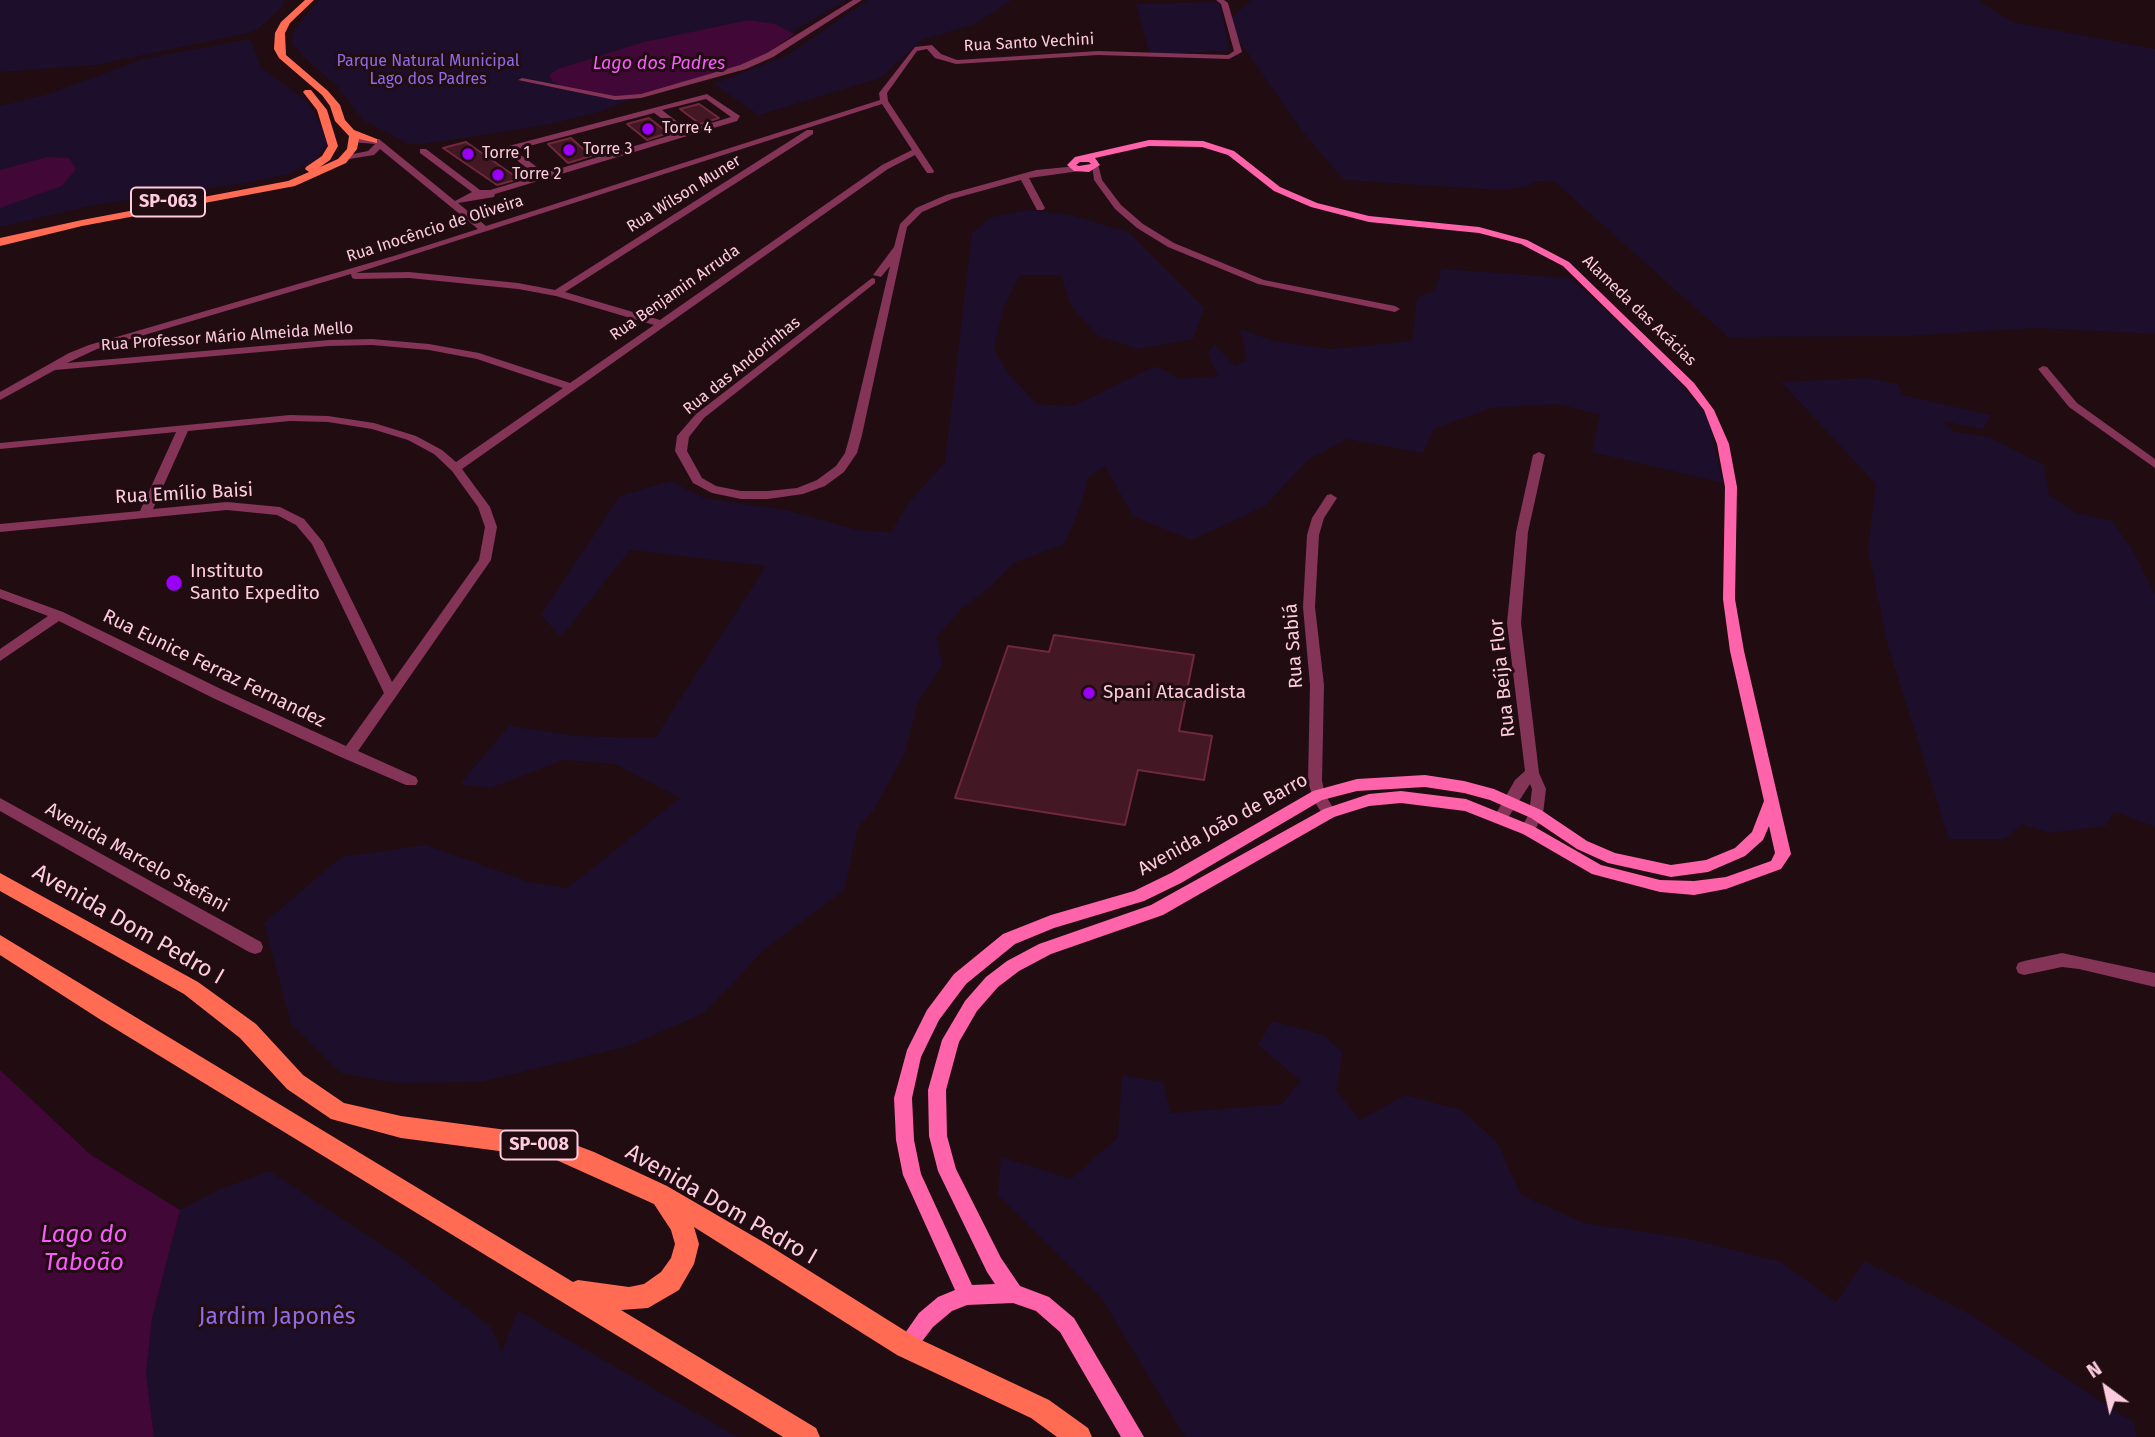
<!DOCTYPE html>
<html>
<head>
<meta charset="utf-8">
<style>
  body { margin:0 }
  #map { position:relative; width:2155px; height:1437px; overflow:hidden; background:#210c12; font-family:"Fira Sans",sans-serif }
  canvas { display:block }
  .north { position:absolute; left:2071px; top:1353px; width:70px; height:70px; -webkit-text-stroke:5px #210c12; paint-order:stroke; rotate:327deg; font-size:19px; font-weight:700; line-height:28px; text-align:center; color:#ffccdf }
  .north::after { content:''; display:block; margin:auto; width:24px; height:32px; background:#ffccdf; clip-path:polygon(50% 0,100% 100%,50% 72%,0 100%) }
</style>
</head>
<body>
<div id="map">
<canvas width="2155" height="1437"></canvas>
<div class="north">N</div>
</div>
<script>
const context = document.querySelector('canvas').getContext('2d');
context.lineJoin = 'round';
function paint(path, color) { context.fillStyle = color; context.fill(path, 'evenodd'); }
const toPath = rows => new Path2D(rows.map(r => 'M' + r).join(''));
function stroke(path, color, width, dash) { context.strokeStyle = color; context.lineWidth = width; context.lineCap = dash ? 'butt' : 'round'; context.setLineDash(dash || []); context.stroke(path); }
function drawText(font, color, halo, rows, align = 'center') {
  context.font = font + ' "Fira Sans",sans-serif'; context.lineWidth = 6; context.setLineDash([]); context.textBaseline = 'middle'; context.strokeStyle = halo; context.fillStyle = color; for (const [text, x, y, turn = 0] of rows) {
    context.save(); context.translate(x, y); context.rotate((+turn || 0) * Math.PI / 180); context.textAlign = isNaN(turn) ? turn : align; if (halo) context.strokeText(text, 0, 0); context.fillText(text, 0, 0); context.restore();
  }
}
const green = toPath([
  [0,0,285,0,282,7,257,30,243,34,96,65,0,72],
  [319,0,847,0,793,31,787,40,599,112,551,124,425,144,409,144,363,120,336,85,302,56,292,41,294,30],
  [868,0,1012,0,975,24,922,40,880,78,759,115,714,84,788,55],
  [1251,0,1978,0,2012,22,2155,49,2155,334,2036,328,1906,336,1728,337,1555,182,1538,181,1525,187,1499,190,1344,180,1303,132,1236,36,1229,20],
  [1219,2,1230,51,1150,54,1136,4],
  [250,39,261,68,307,101,321,125,327,144,316,160,288,174,251,182,94,205,0,227,0,106,52,93,143,59],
  [1029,210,1071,215,1128,232,1204,308,1193,339,1139,349,1098,336,1071,306,1061,275,1020,275,1003,308,994,348,1007,372,1037,404,1073,406,1156,366,1180,379,1218,376,1208,354,1214,344,1235,366,1247,360,1240,329,1274,341,1331,349,1412,341,1417,298,1435,290,1442,269,1571,278,1667,368,1707,415,1723,483,1592,452,1600,415,1558,404,1491,408,1434,429,1423,453,1347,439,1308,460,1265,506,1192,540,1133,516,1105,466,1088,478,1078,514,1064,544,1014,563,987,590,962,608,936,638,943,664,918,702,904,755,873,811,858,827,844,890,765,949,704,1013,628,1046,481,1082,397,1083,341,1073,291,1023,264,923,341,857,426,845,529,882,568,888,680,798,615,764,563,760,490,788,460,784,509,726,577,736,655,738,766,566,630,550,561,637,541,615,620,496,671,481,704,498,786,510,857,530,891,532,910,501,945,463,972,233,992,217],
  [1866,378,1898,384,1902,395,1991,415,1983,429,1942,421,1955,432,1989,437,2044,465,2049,495,2076,513,2112,521,2133,551,2155,595,2155,827,2114,811,2106,826,2049,833,2022,824,2005,839,1949,839,1888,646,1868,550,1876,484,1781,382],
  [1272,1021,1323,1035,1343,1052,1336,1090,1360,1120,1405,1095,1461,1110,1497,1142,1521,1195,1584,1223,1686,1238,1781,1262,1836,1302,1864,1261,1969,1314,2134,1423,2137,1437,1185,1437,1102,1299,998,1195,1001,1157,1071,1179,1118,1137,1122,1075,1163,1082,1171,1113,1282,1104,1301,1081,1258,1045],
  [269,1171,400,1257,491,1327,502,1352,518,1311,738,1437,154,1437,146,1374,152,1318,180,1210,216,1191]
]);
const water = toPath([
  [749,20,775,24,794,34,764,56,742,67,641,96,615,98,562,86,552,81,549,75,558,69,644,42],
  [47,157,69,158,76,169,62,186,0,208,0,170],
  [0,1070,91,1155,180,1210,152,1318,146,1374,154,1437,0,1437]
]);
const building = toPath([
  [699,104,719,118,700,124,680,109,699,104],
  [649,118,668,133,647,140,627,124,649,118],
  [571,138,591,156,568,163,548,144,571,138],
  [466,142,496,163,519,179,497,185,443,148,466,142],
  [1054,635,1194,655,1179,731,1212,736,1204,780,1138,770,1125,825,955,798,1008,646,1049,652,1054,635]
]);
const street = toPath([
  [853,0,862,0,773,57,746,69,641,98,615,100,518,80,522,78,615,96,641,94,740,65,767,53,853,0],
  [1216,0,1224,0,1228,3,1242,52,1229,59,1098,55,956,64,935,58,927,49,917,51,887,93,888,101,934,171,933,173,927,173,915,155,888,169,462,469,490,507,497,527,491,560,358,751,416,777,418,781,416,785,406,785,343,758,213,698,59,621,0,661,0,649,48,616,0,598,0,589,63,612,223,690,346,746,384,693,312,544,296,525,277,515,227,510,0,532,0,524,140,511,176,432,0,449,0,443,290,415,328,416,374,423,416,436,442,450,456,462,563,388,477,359,429,350,372,345,329,346,55,370,0,400,0,392,69,353,89,345,397,255,478,229,380,149,374,155,343,160,343,156,368,151,375,144,352,142,352,138,379,139,455,201,472,192,420,153,420,149,426,149,480,190,490,190,537,176,505,151,505,147,707,94,740,116,737,121,495,194,494,197,458,203,486,226,880,100,879,93,915,47,932,45,941,54,957,60,1098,51,1228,55,1234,51,1221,4,1216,0],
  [706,99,731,117,688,130,662,110,706,99],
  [882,104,912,150,882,165,660,320,565,292,813,134,813,130,807,130,555,290,518,283,409,272,356,273,882,104],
  [654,113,681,132,545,173,514,150,654,113],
  [351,274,352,278,355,279,409,278,518,289,556,296,654,325,570,383,479,353,429,344,372,339,329,340,67,363,97,349,351,274],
  [290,421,328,422,372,429,408,440,434,454,452,471,478,507,485,527,479,560,392,682,323,542,304,519,280,507,227,502,153,509,188,431,290,421],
  [1092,164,1098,164,1102,180,1121,205,1143,224,1174,243,1264,280,1395,306,1400,309,1395,312,1258,284,1168,247,1137,228,1115,209,1094,180,1092,164],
  [1077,166,1080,167,1080,171,1029,178,1045,208,1043,210,1037,210,1021,180,952,199,922,212,907,227,862,435,857,453,844,472,825,486,803,494,768,499,741,499,712,493,693,483,675,451,677,436,696,414,872,278,875,279,875,283,704,418,689,437,687,451,702,478,716,486,741,491,768,491,797,488,817,480,836,466,845,453,850,435,890,266,881,277,873,275,894,247,900,224,916,208,946,195,1036,170,1077,166],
  [2043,366,2047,367,2077,403,2155,459,2155,468,2069,407,2038,369,2043,366],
  [1539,452,1545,455,1528,532,1521,623,1539,773,1546,789,1543,814,1533,834,1528,836,1523,834,1520,830,1529,814,1532,789,1530,784,1506,821,1496,821,1494,817,1515,780,1525,771,1507,623,1516,532,1533,455,1539,452],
  [1331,494,1337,498,1324,518,1319,535,1315,607,1324,685,1322,781,1325,794,1336,813,1334,817,1329,819,1324,817,1313,799,1308,781,1310,685,1303,607,1307,535,1312,518,1327,495,1331,494],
  [0,798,261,942,263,947,261,952,255,954,249,952,0,811,0,798],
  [2062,953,2155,973,2155,987,2079,969,2062,967,2024,975,2018,973,2016,968,2018,963,2024,961,2062,953]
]);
const secondary = toPath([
  [1149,140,1203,141,1234,151,1280,187,1317,203,1369,216,1479,227,1527,240,1569,262,1694,383,1714,410,1729,444,1737,487,1735,599,1744,651,1791,854,1781,869,1726,889,1694,895,1660,892,1592,874,1523,834,1465,811,1401,803,1369,806,1334,817,1163,915,1051,954,1019,971,998,987,977,1011,959,1042,946,1090,947,1136,956,1169,1001,1258,1020,1286,1049,1297,1074,1318,1144,1437,1121,1437,1060,1332,1036,1311,1013,1303,967,1305,952,1311,933,1327,913,1353,906,1356,899,1353,896,1346,919,1313,938,1297,955,1290,903,1175,896,1140,894,1098,907,1050,927,1010,954,974,1003,934,1051,915,1134,891,1171,873,1313,791,1357,779,1425,775,1464,781,1494,789,1541,810,1587,841,1615,853,1671,865,1706,860,1735,848,1752,832,1764,801,1730,651,1723,599,1725,487,1717,444,1704,410,1686,387,1563,266,1521,244,1479,233,1369,222,1311,207,1274,191,1228,155,1202,147,1149,146,1095,158,1100,165,1089,172,1074,171,1067,165,1075,157,1149,140],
  [1080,162,1089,162,1091,164,1079,166,1076,165,1080,162],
  [1425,787,1464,793,1490,800,1531,818,1577,849,1608,863,1671,877,1708,872,1745,856,1763,840,1769,826,1775,853,1771,861,1726,877,1694,881,1660,880,1601,865,1533,826,1466,799,1401,791,1369,794,1324,809,1151,905,1039,944,1007,961,986,977,965,1001,942,1040,928,1090,929,1136,938,1171,987,1272,995,1284,972,1285,921,1174,914,1140,912,1098,921,1057,939,1020,966,984,1015,944,1054,928,1144,901,1181,883,1322,800,1357,791,1425,787]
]);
const primary = toPath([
  [305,0,314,0,290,23,285,33,286,55,328,91,340,105,345,120,354,130,377,139,377,143,359,139,357,149,346,163,295,186,82,226,0,246,0,238,82,220,288,181,309,172,305,169,306,167,322,156,328,146,317,110,303,92,305,90,311,90,327,110,338,146,330,160,320,167,338,159,347,149,349,136,335,121,330,106,322,95,279,58,274,49,275,33,281,22,305,0],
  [0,873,198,982,256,1024,303,1075,344,1103,401,1116,552,1136,594,1152,667,1186,765,1243,915,1337,1049,1400,1088,1428,1092,1437,1057,1437,1031,1418,897,1355,694,1227,699,1244,694,1264,679,1290,648,1308,621,1310,816,1428,820,1437,783,1437,101,1020,0,955,0,935,573,1282,578,1280,629,1287,644,1284,661,1272,671,1258,675,1244,671,1230,654,1204,552,1158,401,1138,331,1119,287,1089,240,1038,184,994,0,891,0,873]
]);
const markers = [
  [648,129,7,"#9a00f7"],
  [569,150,7,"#9a00f7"],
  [468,154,7,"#9a00f7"],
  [498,175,7,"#9a00f7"],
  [174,583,9,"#9a00f7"],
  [1089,693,7,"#9a00f7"]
];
const farStreetnames = [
  ["Rua Santo Vechini",1029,43,-3],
  ["Rua Wilson Muner",684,194,-32],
  ["Rua Inocêncio de Oliveira",435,229,-18],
  ["Rua Benjamin Arruda",675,293,-35],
  ["Alameda das Acácias",1639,311,44],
  ["Rua Professor Mário Almeida Mello",227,337,-4],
  ["Rua das Andorinhas",742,366,-39]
];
const farParknames = [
  ["Parque Natural Municipal",428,62],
  ["Lago dos Padres",428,80]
];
const farPoinames = [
  ["Torre 4",662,129],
  ["Torre 3",583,150],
  ["Torre 1",482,154],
  ["Torre 2",512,175]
];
const farWaternames = [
  ["Lago dos Padres",659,64]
];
const shields = [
  [168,202,74],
  [539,1145,77]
];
const shieldNames = [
  ["SP-063",168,202],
  ["SP-008",539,1145]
];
const streetNames = [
  ["Rua Emílio Baisi",184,494,-3],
  ["Rua Sabiá",1294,646,-94],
  ["Rua Eunice Ferraz Fernandez",214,669,26],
  ["Rua Beíja Flor",1503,678,-96],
  ["Avenida João de Barro",1223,825,-29],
  ["Avenida Marcelo Stefani",137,858,29]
];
const poiNames = [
  ["Instituto",190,572],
  ["Santo Expedito",190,594],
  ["Spani Atacadista",1103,693]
];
const nearStreetnames = [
  ["Avenida Dom Pedro I",128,925,30],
  ["Avenida Dom Pedro I",721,1205,30]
];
const nearParknames = [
  ["Jardim Japonês",277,1318]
];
const nearWaternames = [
  ["Lago do",84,1235],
  ["Taboão",84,1263]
];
paint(green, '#1d0f2b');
paint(water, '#400737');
paint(building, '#431723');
stroke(building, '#70283c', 2);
paint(street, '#833457');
paint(secondary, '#ff63aa');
paint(primary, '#ff6c53');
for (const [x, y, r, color] of markers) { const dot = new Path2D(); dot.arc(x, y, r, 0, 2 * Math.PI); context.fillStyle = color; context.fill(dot); stroke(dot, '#210c12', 2.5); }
drawText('16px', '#ffccdf', '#210c12', farStreetnames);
drawText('16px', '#8e6ce9', '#210c12', farParknames);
drawText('16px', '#ffccdf', '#210c12', farPoinames, 'left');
drawText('italic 18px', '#fc5aff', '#210c12', farWaternames);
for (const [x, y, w] of shields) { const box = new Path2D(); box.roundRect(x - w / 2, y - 14.5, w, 29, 5); context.fillStyle = '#210c12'; context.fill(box); stroke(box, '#ffccdf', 2); }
drawText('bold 18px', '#ffccdf', null, shieldNames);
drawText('19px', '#ffccdf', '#210c12', streetNames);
drawText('19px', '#ffccdf', '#210c12', poiNames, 'left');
drawText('23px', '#ffccdf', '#210c12', nearStreetnames);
drawText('23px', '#8e6ce9', '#210c12', nearParknames);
drawText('italic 24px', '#fc5aff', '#210c12', nearWaternames);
</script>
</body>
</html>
